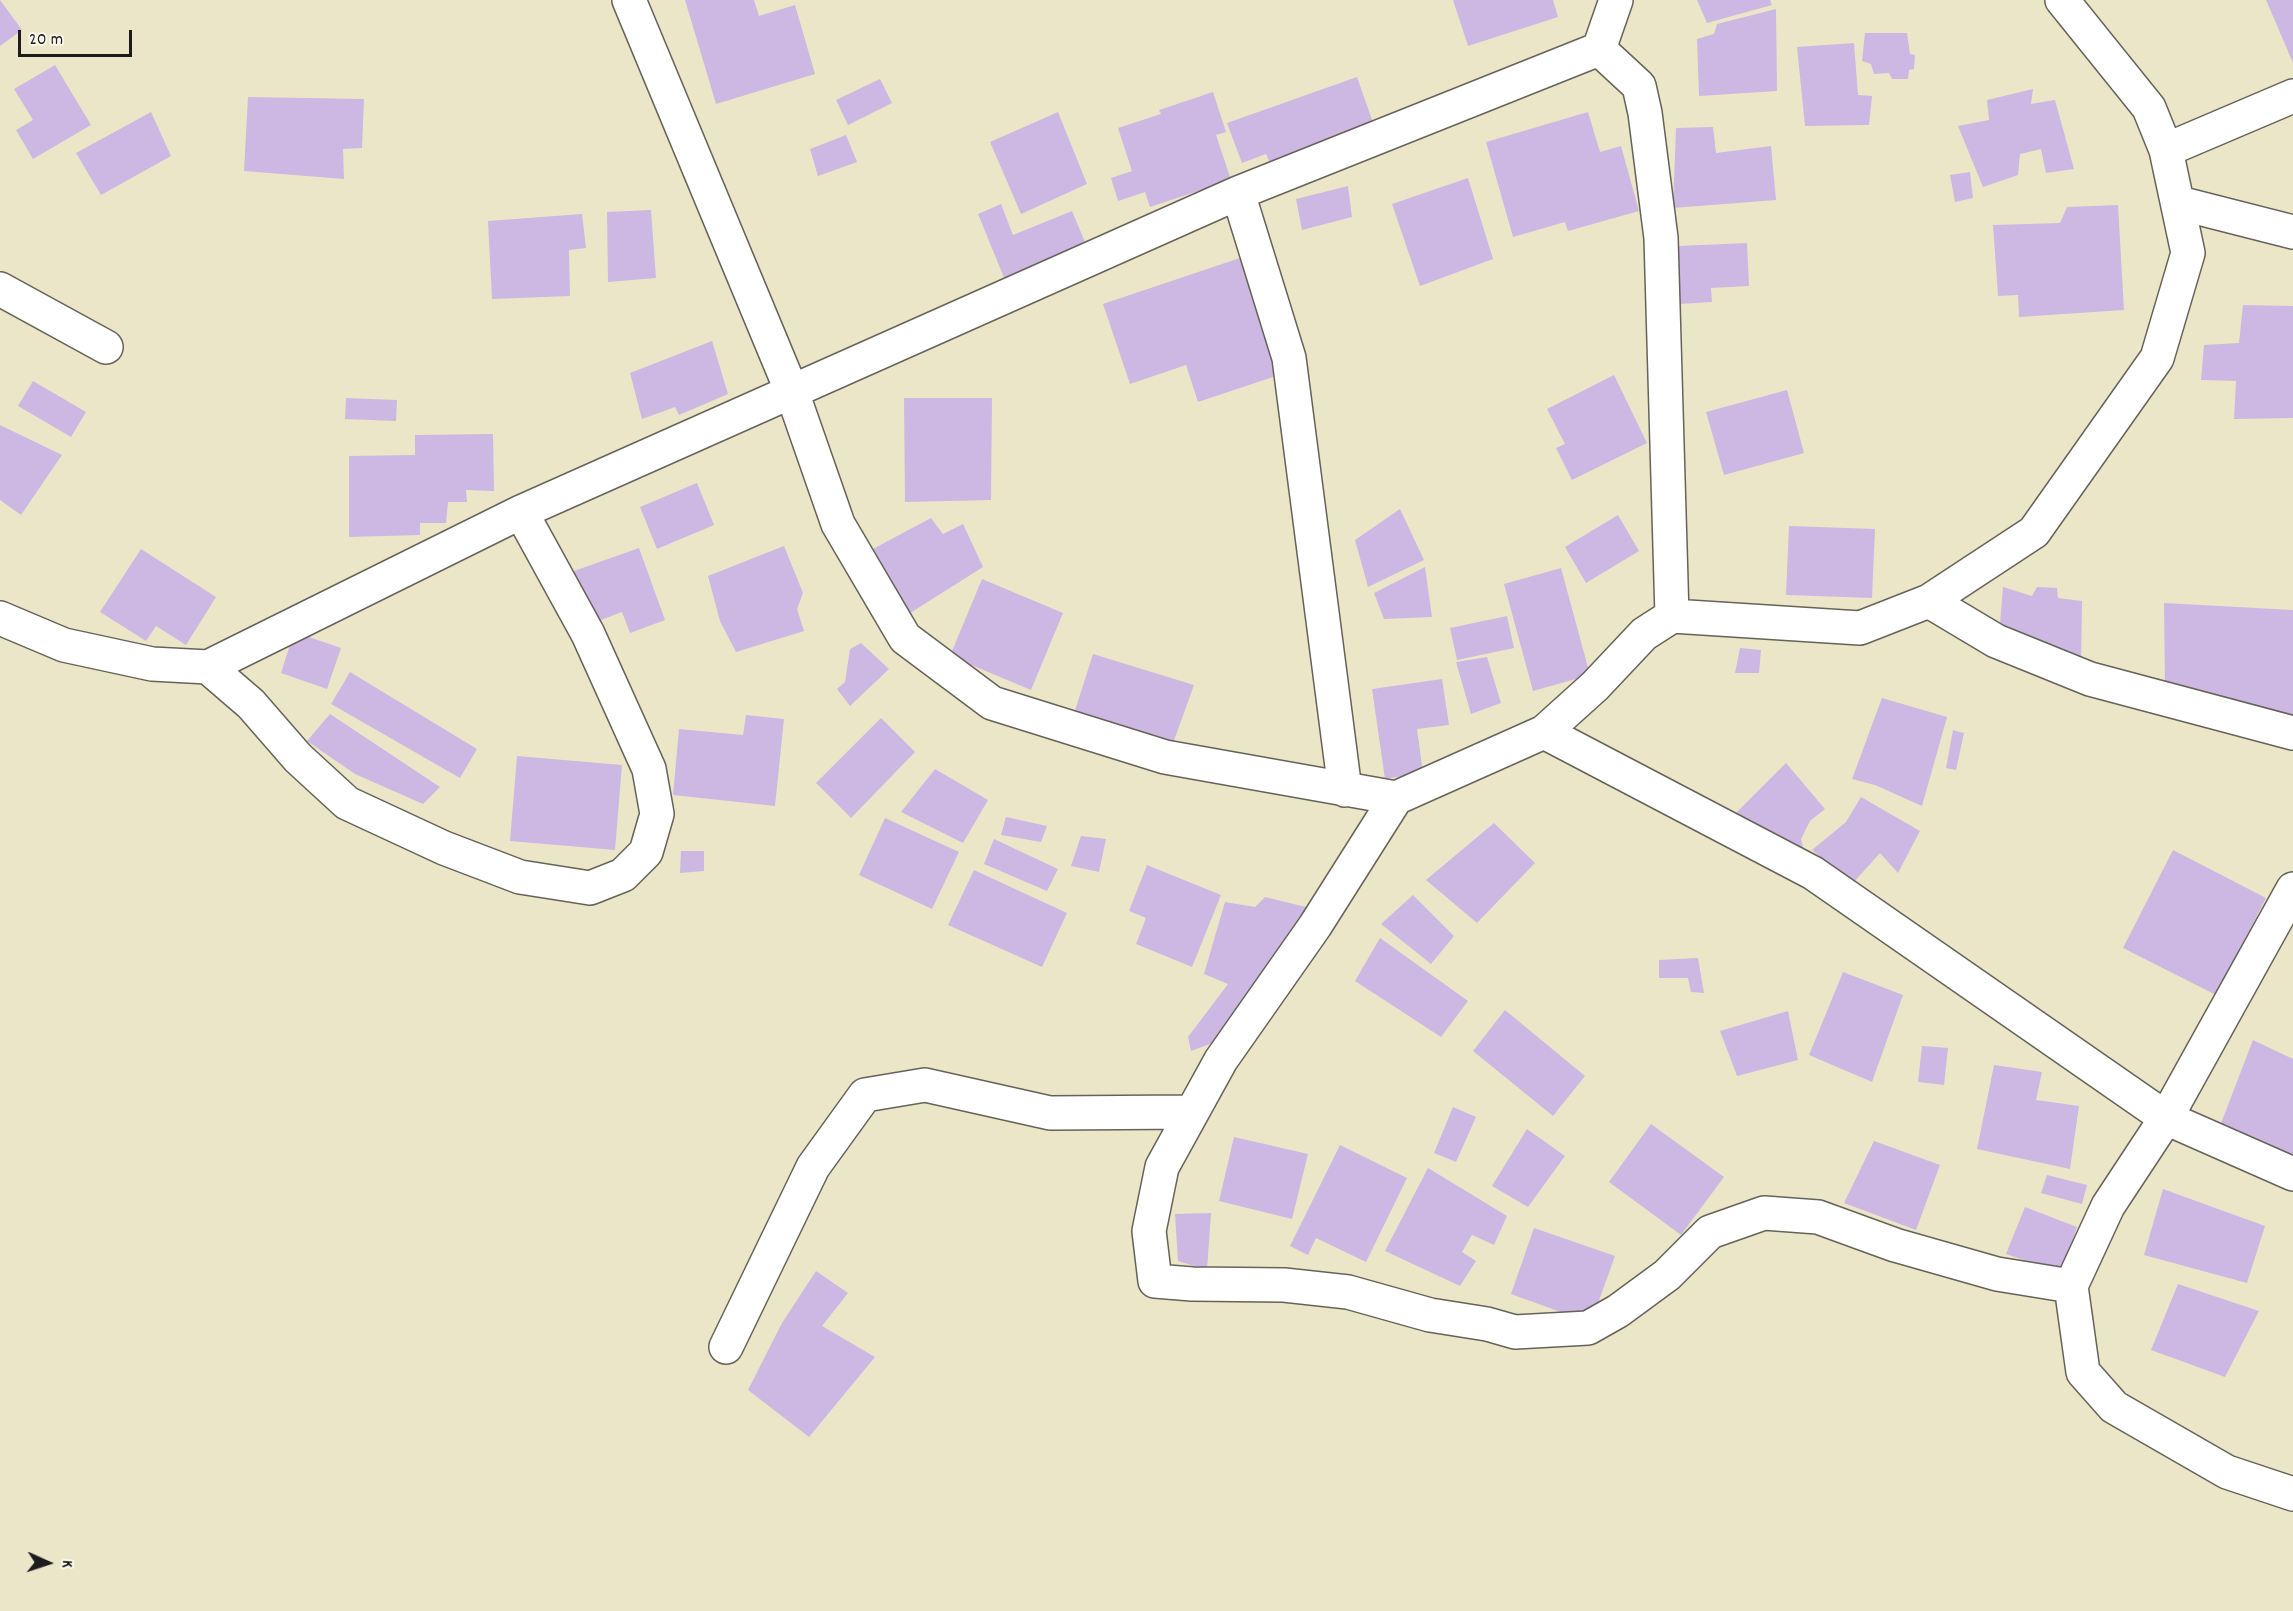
<!DOCTYPE html>
<html>
<head>
<meta charset="utf-8">
<style>
  body { margin:0 }
  #map { position:relative; width:2293px; height:1611px; overflow:hidden; background:#ece6c9; font-family:Dekko,sans-serif }
  canvas { display:block }
  .north { position:absolute; left:18px; top:1533px; width:60px; height:60px; -webkit-text-stroke:4px #fbf7ec; paint-order:stroke; rotate:93deg; font-size:16px; font-weight:700; line-height:24px; text-align:center; color:#1c1c1c }
  .north::after { content:''; display:block; margin:auto; width:21px; height:27px; background:#1c1c1c; clip-path:polygon(50% 0,100% 100%,50% 72%,0 100%) }
  .scale { position:absolute; left:18px; top:30px; width:114px; height:27px; box-sizing:border-box; border:3px solid #1c1c1c; border-top:0; padding-left:8px; font-size:18px; line-height:21px; white-space:nowrap; color:#1c1c1c; -webkit-text-stroke:4px #fbf7ec; paint-order:stroke }
</style>
</head>
<body>
<div id="map">
<canvas width="2293" height="1611"></canvas>
<div class="north">K</div>
<div class="scale">20 m</div>
</div>
<script>
const context = document.querySelector('canvas').getContext('2d');
context.lineJoin = 'round';
function paint(path, color) { context.fillStyle = color; context.fill(path, 'evenodd'); }
const toPath = rows => new Path2D(rows.map(r => 'M' + r).join(''));
function stroke(path, color, width, dash) { context.strokeStyle = color; context.lineWidth = width; context.lineCap = dash ? 'butt' : 'round'; context.setLineDash(dash || []); context.stroke(path); }
const building = toPath([
  [0,0,22,30,0,46],
  [685,0,754,0,759,16,795,5,815,74,716,104],
  [1453,0,1553,0,1558,17,1468,46],
  [1697,0,1770,0,1772,5,1707,23],
  [2266,0,2293,0,2293,63],
  [1776,9,1777,91,1699,96,1697,39,1714,34,1717,24],
  [1865,33,1907,33,1910,54,1915,55,1914,69,1909,70,1908,79,1892,79,1889,73,1874,74,1871,64,1862,61],
  [1854,43,1858,95,1872,96,1869,125,1805,126,1797,47],
  [55,65,91,125,33,159,16,130,33,120,14,89],
  [1357,77,1376,131,1272,168,1266,154,1242,163,1227,123],
  [880,79,892,103,848,125,836,100],
  [2033,89,2031,104,2055,100,2074,169,2046,173,2041,149,2020,154,2018,175,1983,187,1958,126,1989,120,1987,100],
  [1213,92,1226,132,1216,135,1231,180,1150,207,1145,192,1118,201,1111,178,1132,171,1118,128,1161,114,1159,110],
  [248,97,364,99,362,148,343,149,344,179,244,171],
  [151,112,171,156,101,195,76,153],
  [1058,112,1087,184,1021,214,990,142],
  [1588,112,1600,152,1621,146,1639,211,1568,231,1565,222,1513,237,1486,142],
  [1713,127,1716,153,1771,146,1776,200,1673,208,1676,128],
  [846,135,857,162,818,176,810,149],
  [1970,172,1973,198,1955,202,1950,175],
  [1468,178,1493,259,1420,286,1392,204],
  [1348,186,1352,217,1302,230,1296,199],
  [1001,204,1013,235,1072,211,1087,247,1005,280,978,214],
  [2118,205,2124,310,2019,317,2018,295,1998,296,1993,225,2060,223,2067,207],
  [651,210,656,278,608,282,607,212],
  [582,214,586,248,569,250,570,296,492,299,488,221],
  [1747,243,1749,286,1711,288,1712,302,1680,304,1678,246],
  [1240,258,1279,375,1198,402,1186,365,1130,384,1103,304],
  [2243,305,2293,306,2293,418,2234,419,2236,381,2201,380,2204,345,2239,343],
  [712,341,728,394,679,415,675,407,642,419,630,373],
  [1614,375,1647,443,1572,480,1556,448,1565,444,1547,409],
  [33,381,86,412,71,437,18,406],
  [1787,390,1804,453,1724,475,1706,412],
  [346,398,397,400,396,421,345,419],
  [904,398,992,398,991,500,905,502],
  [0,425,62,455,21,515,0,500],
  [493,434,494,491,466,490,467,502,448,502,446,523,420,523,420,535,349,537,349,456,415,455,415,435],
  [697,483,714,525,657,549,640,507],
  [1400,509,1424,560,1368,587,1355,540],
  [1618,515,1639,551,1586,583,1565,547],
  [931,518,943,534,963,524,983,567,907,615,871,550],
  [1789,526,1875,529,1872,598,1786,595],
  [784,546,803,593,797,609,804,631,736,652,720,621,708,576],
  [639,548,665,620,630,633,622,612,593,623,574,571],
  [141,549,216,597,186,645,156,626,146,641,100,612],
  [1425,567,1432,617,1384,619,1374,593],
  [1561,568,1590,675,1533,691,1504,584],
  [982,579,1063,613,1031,690,950,656],
  [2003,587,2032,596,2037,587,2057,588,2058,598,2082,601,2081,670,1999,637],
  [2164,603,2293,610,2293,726,2165,693],
  [1507,616,1514,648,1457,660,1450,628],
  [294,632,341,648,327,689,281,673],
  [861,643,889,669,850,706,837,689,845,682,850,649],
  [1740,648,1761,650,1759,673,1735,673],
  [1093,654,1194,685,1172,746,1072,720],
  [1487,657,1501,703,1471,714,1456,662],
  [350,672,477,749,460,778,331,704],
  [1442,679,1449,725,1417,729,1423,773,1385,779,1372,689],
  [1882,698,1947,717,1922,806,1875,785,1852,779],
  [330,714,440,787,423,804,355,774,307,741],
  [746,715,784,719,775,806,673,795,679,729,743,735],
  [881,718,915,752,851,818,816,783],
  [1953,730,1964,733,1956,770,1946,768],
  [517,756,622,765,615,850,510,841],
  [1786,763,1825,809,1810,821,1801,839,1804,851,1727,822],
  [935,769,988,800,963,843,901,812],
  [1861,797,1920,831,1898,873,1880,853,1853,883,1812,850,1846,822],
  [1006,817,1047,826,1041,842,1001,835],
  [885,818,959,852,932,909,859,875],
  [1494,823,1535,863,1477,923,1426,880],
  [1081,836,1106,839,1099,872,1071,866],
  [994,839,1058,869,1047,891,984,864],
  [2173,850,2266,898,2216,995,2123,948],
  [681,851,704,851,704,871,680,873],
  [1147,865,1221,895,1192,967,1136,944,1146,918,1129,911],
  [974,870,1067,913,1042,967,948,925],
  [1413,895,1454,936,1431,964,1381,924],
  [1265,897,1314,909,1234,1035,1191,1051,1188,1037,1228,984,1204,974,1225,902,1255,907],
  [1380,938,1468,1001,1441,1037,1355,981],
  [1698,958,1704,993,1691,992,1688,978,1659,978,1659,960],
  [1843,972,1903,995,1872,1082,1809,1055],
  [1505,1010,1585,1076,1553,1116,1473,1051],
  [1788,1011,1798,1060,1737,1076,1720,1031],
  [2253,1040,2293,1059,2293,1166,2218,1131],
  [1922,1046,1948,1048,1944,1085,1918,1082],
  [1994,1065,2042,1072,2036,1100,2079,1106,2070,1169,1977,1149],
  [1453,1107,1476,1117,1456,1162,1434,1153],
  [1651,1124,1724,1177,1681,1235,1609,1182],
  [1527,1129,1565,1156,1528,1207,1492,1186],
  [1234,1137,1308,1154,1292,1219,1219,1201],
  [1874,1141,1940,1165,1916,1230,1844,1203],
  [1340,1145,1407,1178,1366,1262,1316,1238,1308,1255,1290,1246],
  [1428,1168,1507,1216,1494,1245,1472,1235,1462,1252,1476,1261,1460,1286,1385,1251],
  [2047,1175,2087,1185,2082,1204,2041,1193],
  [2163,1189,2265,1226,2247,1283,2144,1255],
  [2025,1207,2077,1227,2062,1273,2006,1254],
  [1211,1213,1207,1270,1178,1261,1175,1214],
  [1534,1228,1615,1256,1591,1323,1511,1294],
  [816,1271,848,1293,822,1326,875,1357,809,1437,748,1390,782,1323],
  [2178,1284,2259,1311,2225,1377,2151,1350]
]);
const minor = toPath([
  [629,0,792,392,838,524,905,638,992,703,1165,757,1396,798],
  [2062,0,2149,108,2166,150,2188,253,2157,358,2034,532,1929,601,1860,628,1672,616,1644,634,1595,686,1544,732,1396,798,1315,926,1221,1060,1162,1167,1149,1231,1155,1281,1192,1284,1284,1285,1348,1292,1430,1315,1487,1324,1515,1332,1588,1328,1618,1311,1667,1275,1710,1232,1764,1213,1818,1217,1895,1245,1997,1274,2071,1286],
  [1599,49,1639,86,1645,113,1661,238,1672,616],
  [2166,150,2293,96],
  [1238,193,1289,358,1345,790],
  [2179,203,2293,232],
  [0,289,106,347],
  [1929,601,1996,641,2090,679,2293,733],
  [0,618,64,645,152,664,208,667,251,704,298,758,347,803,444,848,520,877,590,888,623,875,646,852,657,814,649,769,588,634,521,512],
  [208,667,521,512,1238,193,1599,49,1616,0],
  [1544,732,1813,873,2166,1118,2293,1174],
  [2293,889,2166,1118,2108,1206,2071,1286,2083,1372,2114,1407,2227,1472,2293,1494],
  [726,1347,813,1167,865,1095,925,1085,1050,1113,1192,1112]
]);
paint(building, '#ccb8e3');
stroke(minor, '#656359', 36);
stroke(minor, '#fff', 33);
</script>
</body>
</html>
